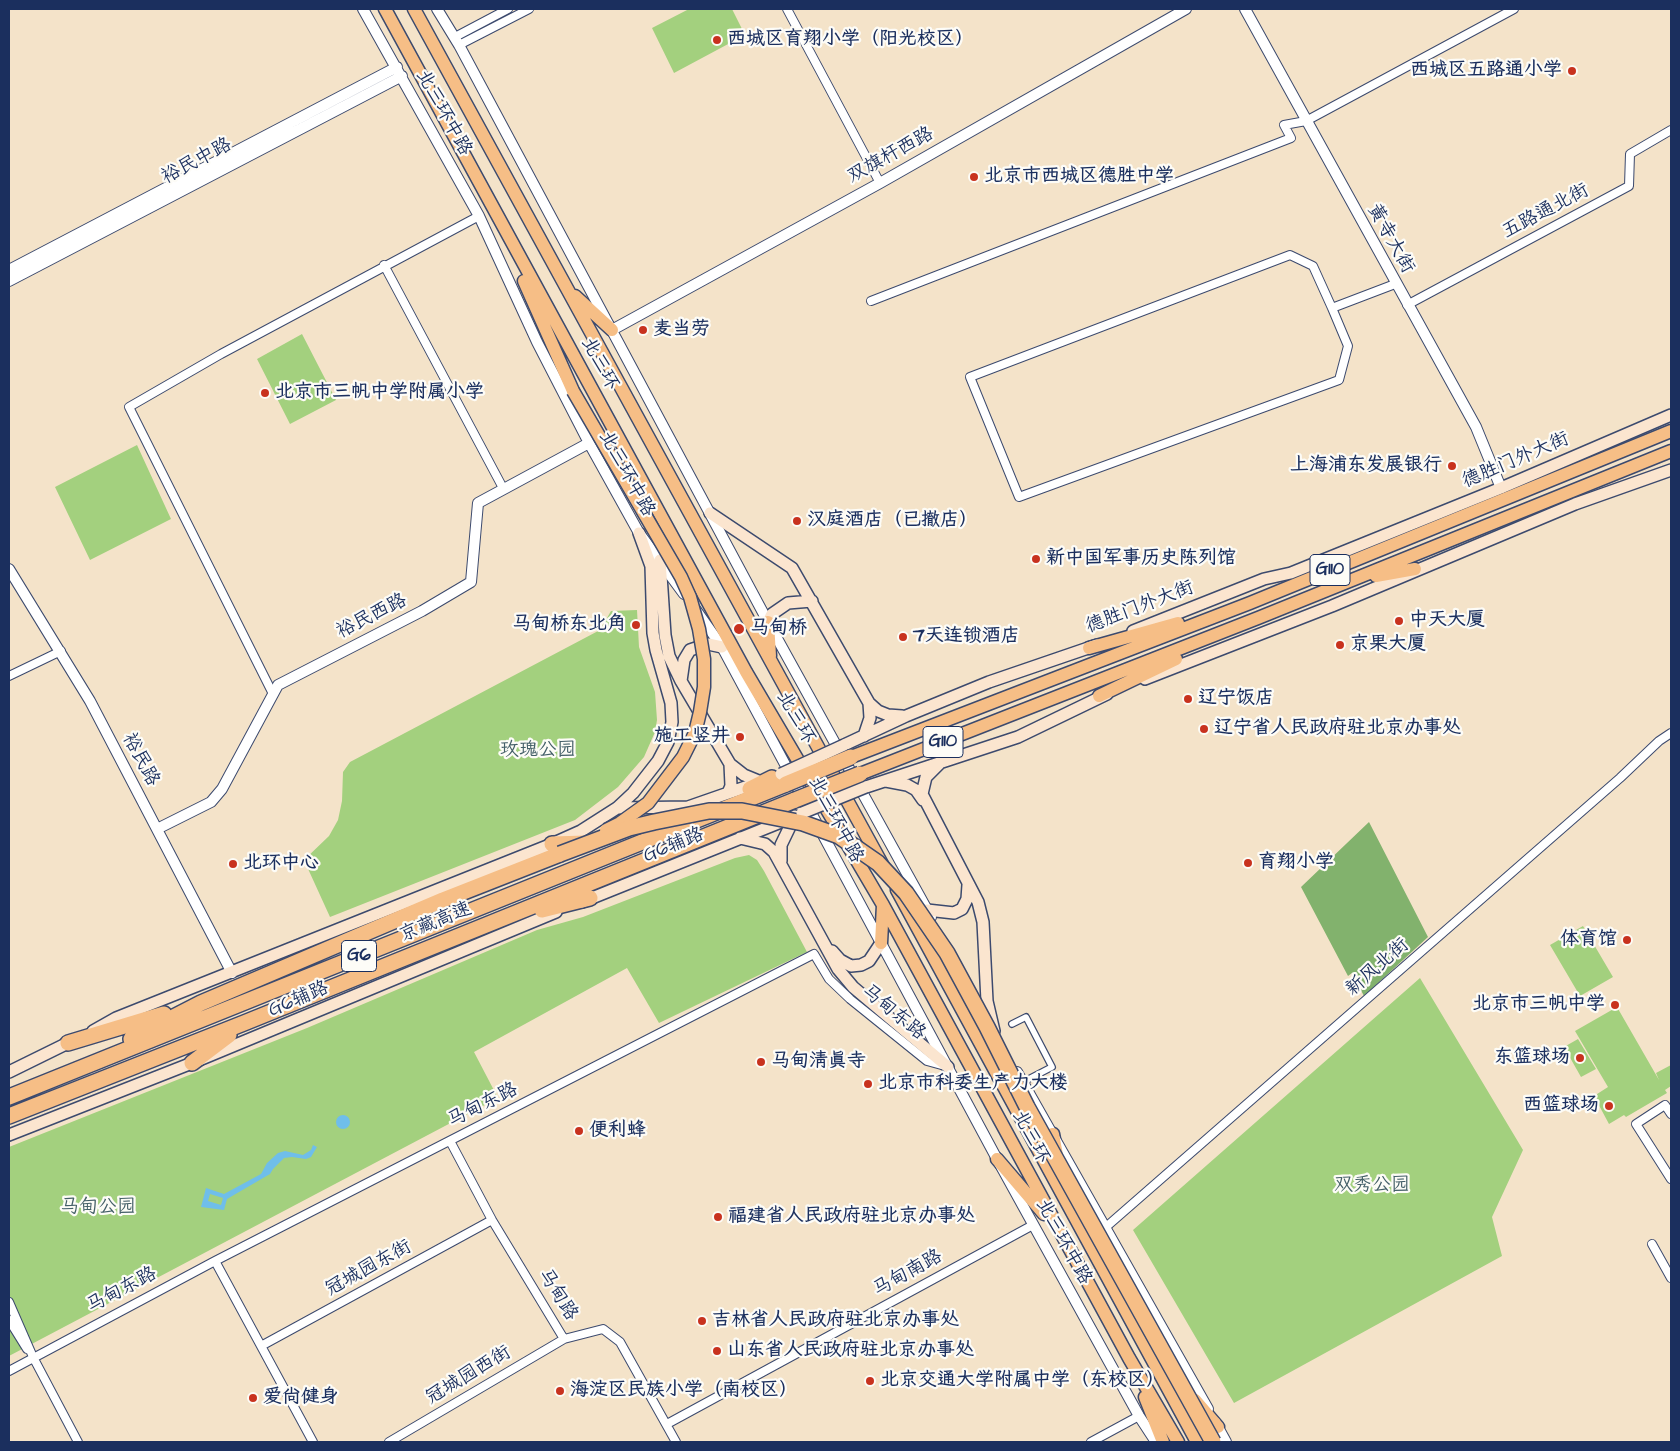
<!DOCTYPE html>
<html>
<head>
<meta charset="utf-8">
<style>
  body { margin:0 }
  #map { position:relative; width:1680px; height:1451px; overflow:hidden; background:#f4e3c9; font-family:"Architects Daughter",sans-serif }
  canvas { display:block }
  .frame { position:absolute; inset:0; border:10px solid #1b2f5e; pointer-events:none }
</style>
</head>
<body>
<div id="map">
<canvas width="1680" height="1451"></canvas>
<div class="frame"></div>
</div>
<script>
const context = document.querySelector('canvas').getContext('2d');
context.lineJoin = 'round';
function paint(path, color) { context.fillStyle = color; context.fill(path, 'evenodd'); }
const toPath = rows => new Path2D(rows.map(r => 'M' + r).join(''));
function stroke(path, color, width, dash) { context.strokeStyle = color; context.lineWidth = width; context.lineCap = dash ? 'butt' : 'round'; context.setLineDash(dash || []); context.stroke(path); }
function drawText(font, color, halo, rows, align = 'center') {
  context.font = font + ' "Architects Daughter","LXGW WenKai TC",sans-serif'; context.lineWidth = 4.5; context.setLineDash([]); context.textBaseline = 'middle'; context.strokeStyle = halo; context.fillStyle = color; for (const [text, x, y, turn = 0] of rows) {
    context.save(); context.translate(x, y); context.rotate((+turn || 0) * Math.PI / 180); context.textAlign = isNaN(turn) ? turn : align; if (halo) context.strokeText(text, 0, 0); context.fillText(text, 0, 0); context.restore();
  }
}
const green = toPath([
  [689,9,732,9,745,35,674,73,652,28],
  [302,334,336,400,290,424,257,359],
  [137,445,171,519,90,560,55,487],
  [637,610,639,647,655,692,657,720,655,732,644,757,618,787,575,820,330,917,304,860,329,836,338,820,342,801,343,772,350,762,600,630,611,611],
  [749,855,757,860,764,871,807,952,659,1023,627,968,474,1052,498,1098,9,1356,9,1147,307,1028,537,930,583,917,735,858],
  [1583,926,1613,977,1580,996,1550,945],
  [1420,978,1523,1150,1492,1217,1502,1256,1234,1403,1133,1230],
  [1617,1007,1659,1080,1656,1073,1671,1065,1671,1086,1665,1090,1667,1093,1626,1117,1624,1115,1609,1124,1594,1096,1608,1087,1575,1031],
  [1578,1039,1596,1069,1581,1077,1564,1047]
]);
const forest = toPath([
  [1369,822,1428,937,1364,996,1352,973,1348,976,1301,887]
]);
const water = toPath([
  '336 1122a7 7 0 1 1 14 0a7 7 0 1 1-14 0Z',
  [313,1145,317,1147,311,1157,306,1159,292,1157,284,1158,273,1169,270,1174,227,1199,224,1210,201,1207,206,1188,224,1194,261,1174,267,1163,278,1153,285,1151,303,1155,311,1150],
  [210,1194,223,1198,221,1205,208,1201]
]);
const pedestrian = toPath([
  [1012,1024,1026,1017,1052,1067,1023,1082]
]);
const minor = toPath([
  [787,9,880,183],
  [455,37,508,9],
  [459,45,529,9],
  [384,265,503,488],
  [871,301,1291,138,1284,125,1306,121,1514,9],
  [1407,305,1629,186,1630,154,1671,130],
  [1332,308,1348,346,1339,380,1019,497,970,377,1290,255,1313,266,1332,308,1395,284],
  [9,676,61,651],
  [273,694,129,407,221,354,479,216],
  [1671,1114,1665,1105,1636,1124,1671,1179],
  [450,1141,492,1220,564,1339,603,1329,620,1342,676,1442],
  [1106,1227,1620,778,1659,741,1671,733],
  [1652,1244,1671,1278],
  [215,1261,313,1442],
  [9,1302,33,1357,78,1442],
  [9,1320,27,1349],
  [261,1346,492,1220],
  [9,1371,215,1261,814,954,829,979,850,999,927,1061,945,1066],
  [667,1424,1033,1225],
  [389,1442,564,1339],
  [1091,1442,1139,1416]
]);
const tertiary = toPath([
  [363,9,479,216,537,342,589,443,639,533,684,594],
  [437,9,459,45,768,622,931,917],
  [1245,9,1476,427,1501,488],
  [9,270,397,67],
  [9,281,402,76],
  [612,330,880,183,1186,9],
  [9,569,90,701,232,973],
  [696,610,722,647,997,1159,1139,1416,1156,1442],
  [157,829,211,802,222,789,278,685,422,611,471,582,478,503,589,443],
  [1017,1072,1208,1409],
  [1215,1422,1226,1442]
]);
const secondary = toPath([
  [710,513,792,568,869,703,878,711,888,715,902,716],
  [660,560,665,635,669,656,681,681,730,764,744,775,761,782],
  [768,622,772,614,788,603,812,601],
  [1133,631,1264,579,1291,573,1501,488,1671,415],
  [1145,679,1332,606,1575,504,1671,470],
  [681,681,684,660,690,650,708,644,722,647],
  [864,736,870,718,869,703],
  [844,745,906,716,989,682,1097,645],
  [939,764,926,777,922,794,978,902,983,922,987,1001,994,1031],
  [886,781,907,785,916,790,923,800],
  [866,787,1018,737,1107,694],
  [728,793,731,786,730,764],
  [617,808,688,807,757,783],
  [740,838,765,844,774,852,838,969,853,987,948,1067],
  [781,861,781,845,795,816],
  [582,902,786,820],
  [927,910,954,913,962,909,967,899,968,885],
  [832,951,840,960,851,966,861,965,869,961,881,943],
  [93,1031,116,1018,552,844,581,831,617,808,633,793,658,761,668,742,672,722,671,703,656,650,653,633,651,566,639,533],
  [9,1072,74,1040],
  [9,1135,192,1063,556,912]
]);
const trunk = toPath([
  [385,9,746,672,883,905,1129,1358,1178,1442],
  [414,9,883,866],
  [524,281,573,391],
  [575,296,612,330],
  [1376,576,1415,569],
  [768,622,770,656],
  [1089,648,1178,623],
  [1099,696,1176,659],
  [851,757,1250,603,1671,431],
  [860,774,1258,618,1671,451],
  [897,890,1197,1442],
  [881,943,883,905],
  [1053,1134,1057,1155],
  [997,1159,1044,1214],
  [1145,1397,1163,1442],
  [1195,1400,1218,1427]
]);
const motorway = toPath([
  [750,789,772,778],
  [552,844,586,843],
  [542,910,590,898],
  [131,1039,201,1003,443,900,560,854],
  [68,1043,164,1014],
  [192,1063,229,1035],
  [9,1097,786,784],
  [9,1116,244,1023,795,800]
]);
const secondaryBridge = toPath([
  [781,774,844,745],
  [802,813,866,787]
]);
const trunkBridge = toPath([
  [573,391,681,577,690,597,699,629,704,659,704,687,700,712,695,733,683,757,648,803,620,823,606,830]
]);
const motorwayBridge = toPath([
  [786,784,851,757],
  [795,800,860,774],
  [560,854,629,828,654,822,709,811,742,811,803,823,839,836,878,863,906,893,947,953,987,1027,1027,1107,1213,1442]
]);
const markers = [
  [717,40,5,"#c8321e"],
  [1572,71,5,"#c8321e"],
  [974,177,5,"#c8321e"],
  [643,330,5,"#c8321e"],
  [265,393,5,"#c8321e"],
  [1452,466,5,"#c8321e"],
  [797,521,5,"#c8321e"],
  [1036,559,5,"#c8321e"],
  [1399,621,5,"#c8321e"],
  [636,625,5,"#c8321e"],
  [739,629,6,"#c8321e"],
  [903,637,5,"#c8321e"],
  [1340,645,5,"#c8321e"],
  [1188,699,5,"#c8321e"],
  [1204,729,5,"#c8321e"],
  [740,737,5,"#c8321e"],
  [1248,863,5,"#c8321e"],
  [233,864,5,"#c8321e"],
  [1627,940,5,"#c8321e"],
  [1615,1005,5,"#c8321e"],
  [1580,1058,5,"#c8321e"],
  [761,1062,5,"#c8321e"],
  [868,1084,5,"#c8321e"],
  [1609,1106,5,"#c8321e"],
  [579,1131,5,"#c8321e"],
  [718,1217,5,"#c8321e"],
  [702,1321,5,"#c8321e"],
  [717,1351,5,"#c8321e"],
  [870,1381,5,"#c8321e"],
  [560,1391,5,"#c8321e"],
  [253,1398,5,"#c8321e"]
];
const shields = [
  [1330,570,40],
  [943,742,40],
  [359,956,35]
];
const shieldNames = [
  ["G110",1330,570],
  ["G110",943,742],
  ["G6",359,956]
];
const poiNames = [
  ["西城区育翔小学（阳光校区）",727,40],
  ["西城区五路通小学",1562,71,"right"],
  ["北京市西城区德胜中学",984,177],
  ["麦当劳",653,330],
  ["北京市三帆中学附属小学",275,393],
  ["上海浦东发展银行",1442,466,"right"],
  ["汉庭酒店（已撤店）",807,521],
  ["新中国军事历史陈列馆",1046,559],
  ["中天大厦",1409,621],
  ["马甸桥东北角",626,625,"right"],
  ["马甸桥",750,629],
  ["7天连锁酒店",913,637],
  ["京果大厦",1350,645],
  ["辽宁饭店",1198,699],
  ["辽宁省人民政府驻北京办事处",1214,729],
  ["施工竖井",730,737,"right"],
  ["育翔小学",1258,863],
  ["北环中心",243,864],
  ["体育馆",1617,940,"right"],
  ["北京市三帆中学",1605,1005,"right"],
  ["东篮球场",1570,1058,"right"],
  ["马甸清真寺",771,1062],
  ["北京市科委生产力大楼",878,1084],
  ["西篮球场",1599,1106,"right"],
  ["便利蜂",589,1131],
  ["福建省人民政府驻北京办事处",728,1217],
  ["吉林省人民政府驻北京办事处",712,1321],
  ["山东省人民政府驻北京办事处",727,1351],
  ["北京交通大学附属中学（东校区）",880,1381],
  ["海淀区民族小学（南校区）",570,1391],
  ["爱尚健身",263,1398]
];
const streetNames = [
  ["北三环中路",443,113,61],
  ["双旗杆西路",891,156,-29],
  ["裕民中路",197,162,-28],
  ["五路通北街",1546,212,-28],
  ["黄寺大街",1390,239,61],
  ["北三环",599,364,61],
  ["德胜门外大街",1516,461,-23],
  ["北三环中路",626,474,61],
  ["德胜门外大街",1140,608,-21],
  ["裕民西路",372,617,-27],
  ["北三环",795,718,60],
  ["裕民路",140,760,62],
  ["北三环中路",835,820,62],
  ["G6辅路",674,846,-22],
  ["京藏高速",436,923,-22],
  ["新风北街",1378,968,-41],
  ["G6辅路",299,1000,-23],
  ["马甸东路",893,1013,39],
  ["马甸东路",483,1106,-27],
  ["北三环",1030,1137,62],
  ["北三环中路",1063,1242,61],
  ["冠城园东街",369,1269,-29],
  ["马甸南路",908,1274,-29],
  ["马甸东路",122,1291,-28],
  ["马甸路",557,1295,58],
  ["冠城园西街",469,1376,-31]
];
const parkNames = [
  ["玫瑰公园",538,751],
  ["双秀公园",1372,1186],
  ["马甸公园",98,1208]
];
paint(green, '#a3d07e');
paint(forest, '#82b26d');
paint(water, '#6fbeea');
stroke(pedestrian, '#3c4a6e', 8);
stroke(minor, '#3c4a6e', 10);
stroke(tertiary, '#3c4a6e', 12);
stroke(secondary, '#3c4a6e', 14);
stroke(trunk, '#3c4a6e', 15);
stroke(motorway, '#3c4a6e', 18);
stroke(pedestrian, '#fff', 5.5);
stroke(minor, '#fff', 8);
stroke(tertiary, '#fff', 10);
stroke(secondary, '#fbe5cf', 11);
stroke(trunk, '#f6be86', 12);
stroke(motorway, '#f6be86', 15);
stroke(secondaryBridge, '#3c4a6e', 14, []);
stroke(trunkBridge, '#3c4a6e', 15, []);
stroke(motorwayBridge, '#3c4a6e', 18, []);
stroke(secondaryBridge, '#fbe5cf', 11);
stroke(trunkBridge, '#f6be86', 12);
stroke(motorwayBridge, '#f6be86', 15);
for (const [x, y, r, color] of markers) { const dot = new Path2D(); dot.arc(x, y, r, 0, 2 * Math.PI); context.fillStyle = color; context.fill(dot); stroke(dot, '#fdfcf7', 2); }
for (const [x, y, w] of shields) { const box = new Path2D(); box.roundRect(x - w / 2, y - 15.5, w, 31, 4); context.fillStyle = '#fdfcf7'; context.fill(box); stroke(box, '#1b2f5e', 1); }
drawText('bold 18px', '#1b2f5e', null, shieldNames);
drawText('bold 19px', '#1b2f5e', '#fdfcf7', poiNames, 'left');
drawText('19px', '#1b2f5e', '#fdfcf7', streetNames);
drawText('19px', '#445f68', '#fdfcf7', parkNames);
</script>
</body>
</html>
